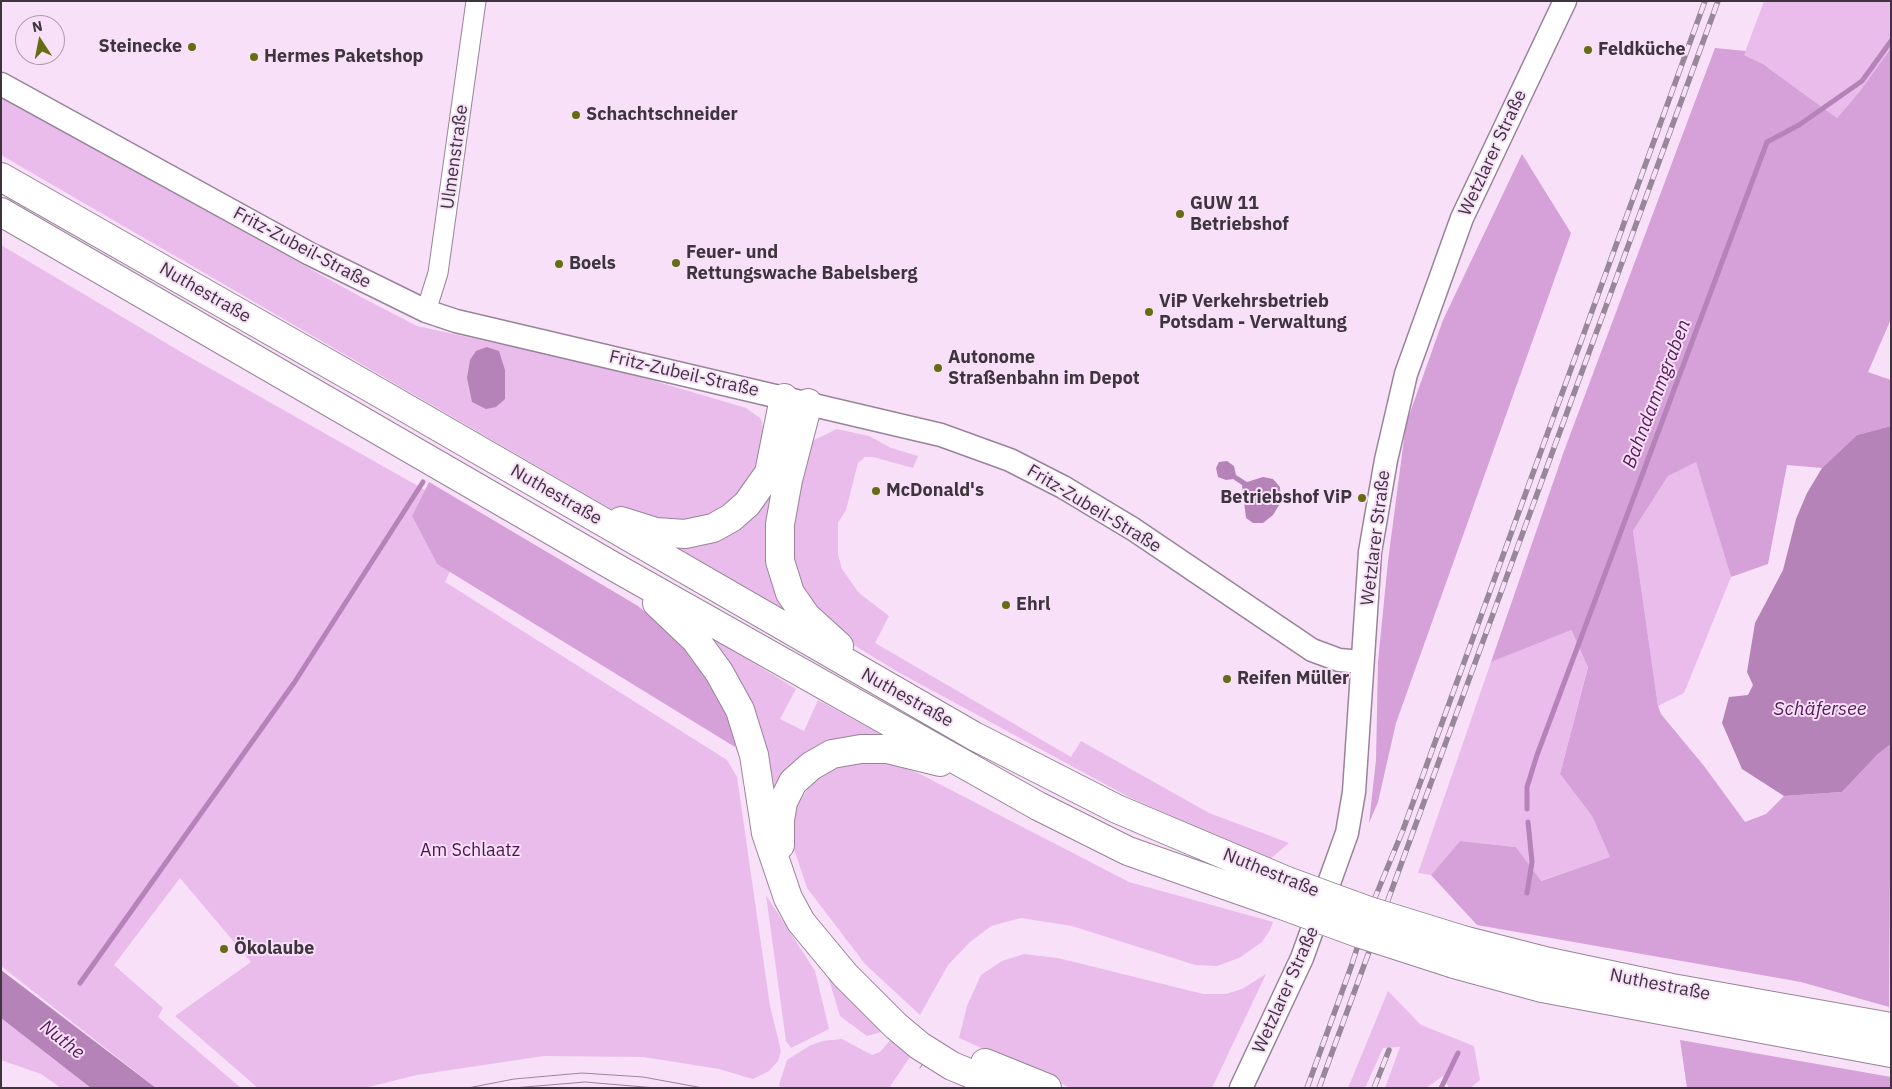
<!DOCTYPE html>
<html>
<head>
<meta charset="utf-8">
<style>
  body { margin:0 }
  #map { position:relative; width:1892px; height:1089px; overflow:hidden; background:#f8e0f9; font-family:"IBM Plex Sans",sans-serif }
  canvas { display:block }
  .frame { position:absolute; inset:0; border:2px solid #3e343e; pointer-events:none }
  .north { position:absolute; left:15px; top:15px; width:50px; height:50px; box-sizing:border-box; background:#f8e0f9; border:1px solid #ae9bae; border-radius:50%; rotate:349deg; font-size:14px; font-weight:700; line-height:20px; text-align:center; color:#3e343e }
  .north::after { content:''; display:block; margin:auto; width:18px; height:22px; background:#656c11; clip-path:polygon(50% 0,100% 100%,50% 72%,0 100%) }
</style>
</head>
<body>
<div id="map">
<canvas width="1892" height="1089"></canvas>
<div class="frame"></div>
<div class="north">N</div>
</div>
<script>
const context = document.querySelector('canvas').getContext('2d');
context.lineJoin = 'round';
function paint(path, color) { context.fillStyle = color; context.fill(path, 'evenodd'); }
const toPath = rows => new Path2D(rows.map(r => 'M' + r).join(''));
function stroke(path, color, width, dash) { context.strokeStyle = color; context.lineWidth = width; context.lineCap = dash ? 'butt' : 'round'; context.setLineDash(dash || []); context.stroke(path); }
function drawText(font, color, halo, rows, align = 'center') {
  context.font = font + ' "IBM Plex Sans",sans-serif'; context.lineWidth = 4; context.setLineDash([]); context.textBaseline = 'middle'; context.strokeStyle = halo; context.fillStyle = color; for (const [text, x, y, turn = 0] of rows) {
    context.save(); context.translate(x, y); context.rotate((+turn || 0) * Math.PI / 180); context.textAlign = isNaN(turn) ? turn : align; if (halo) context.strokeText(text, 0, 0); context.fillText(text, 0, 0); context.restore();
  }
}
const green = toPath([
  [1764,1,1891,1,1891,48,1860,91,1837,118,1763,64,1744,55],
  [1,97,359,296,417,326,614,369,746,408,761,419,765,437,763,461,746,496,690,525,641,520,613,510,1,155],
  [1,245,188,356,425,490,412,516,437,564,450,571,445,582,727,760,737,777,770,1006,781,1051,778,1061,769,1071,753,1079,719,1069,644,1057,544,1056,417,1075,364,1088,258,1088,175,1016,251,962,180,878,114,965,163,1008,158,1017,241,1088,156,1088,1,966],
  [837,429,869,436,891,448,918,456,913,468,873,457,865,457,858,463,846,510,838,523,838,554,842,569,859,593,889,616,875,643,1071,757,1081,741,1209,813,1289,843,1269,860,1127,796,898,672,836,634,803,597,788,543,807,450,814,440],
  [1696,461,1731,577,1684,693,1658,706,1633,531,1668,476],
  [773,485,795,618,673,546],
  [1570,629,1588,666,1560,774,1592,816,1610,857,1540,881,1516,847,1460,841,1431,875,1418,873,1491,662],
  [705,633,796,689,780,719,804,731,818,700,891,740,776,791,772,789],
  [740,737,749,770,768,860,776,887,790,915,813,949,884,1024,881,1032,867,1036,840,1016,830,983,821,964,787,916,767,878,758,848,744,766,735,747],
  [869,761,893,763,920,774,1129,882,1273,922,1270,930,1262,942,1239,958,1217,966,1195,965,1072,926,1021,918,991,926,970,942,948,965,920,1015,865,964,807,888,794,849,792,814,810,785,835,767],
  [766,895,815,971,829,1029,791,1048,786,1041],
  [1024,954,1058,958,1203,994,1226,994,1242,989,1266,974,1212,1088,1071,1088,959,1038,967,1006,981,975,1002,961],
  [1388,991,1421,1025,1474,1046,1480,1080,1470,1088,1449,1088,1443,1076,1426,1088,1385,1088,1400,1047,1383,1048,1365,1088,1348,1088],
  [1,1018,91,1088,61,1088,41,1074,1,1060],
  [892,1038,912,1054,889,1088,781,1088,779,1085,787,1060,811,1045,823,1041,842,1039,872,1055,880,1052]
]);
const forest = toPath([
  [1715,48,1746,51,1744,55,1763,64,1837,118,1860,91,1891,48,1891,319,1868,372,1891,380,1891,426,1857,435,1822,468,1787,465,1768,564,1731,577,1696,462,1668,476,1633,531,1658,706,1661,714,1704,766,1745,822,1766,814,1784,796,1842,792,1878,754,1891,744,1889,1007,1801,982,1477,925,1431,875,1460,841,1516,847,1541,881,1610,857,1592,816,1560,774,1588,667,1571,630,1491,662,1564,451],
  [1522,154,1571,233,1396,723,1378,802,1369,823,1376,760,1378,662,1388,561,1406,424,1443,320],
  [429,482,638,606,684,644,714,686,736,734,735,747,437,564,412,516],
  [1680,1040,1891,1077,1891,1088,1687,1088]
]);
const water = toPath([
  [487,347,499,351,505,370,505,399,496,407,486,409,472,402,467,378,470,360,476,351],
  [1891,426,1891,744,1878,754,1842,792,1784,796,1742,769,1722,723,1729,697,1748,695,1753,685,1747,672,1755,623,1783,570,1796,519,1807,493,1822,468,1857,435],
  [1227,461,1234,466,1236,475,1247,482,1263,477,1273,479,1280,487,1281,502,1273,515,1263,523,1253,523,1246,518,1242,485,1233,479,1226,480,1218,477,1216,468,1219,462],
  [1,970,47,1005,156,1088,91,1088,1,1018]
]);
const stream = toPath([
  [1527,809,1527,787,1537,755,1767,142,1799,125,1862,81,1891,41],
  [1527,893,1532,862,1528,822],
  [80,983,294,683,423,482],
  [1441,1088,1458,1053]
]);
const minor = toPath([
  [426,311,438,273,476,1]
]);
const tertiary = toPath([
  [1,84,310,254,426,311,456,321,941,435,1010,460,1063,487,1133,529,1312,650,1339,660,1362,662],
  [1241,1088,1302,958,1347,833,1354,792,1370,552,1386,460,1406,374,1462,218,1565,1]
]);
const trunk = toPath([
  [1,177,385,396,974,736,1117,809,1287,881],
  [1,212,618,569,1038,806,1128,851,1279,904],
  [808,403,788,480,780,524,780,561,790,593,806,616,839,646],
  [621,521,656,532,685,534,713,528,731,518,747,504,769,473,784,398],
  [657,603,695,639,719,672,740,710,754,755,766,833,788,898,801,922,845,975,896,1026,920,1046,952,1066,1005,1088],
  [780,845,780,820,783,802,793,782,811,766,832,754,861,749,887,749,940,762],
  [1463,940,1549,962,1672,988,1891,1027],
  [1454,964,1542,988,1891,1053],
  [985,1063,1047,1088]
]);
const tram = toPath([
  [920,1068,922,1065],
  [468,1088,514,1079,582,1073,643,1077,703,1088],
  [513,1088,585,1082,656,1088]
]);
const rail = toPath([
  [1307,1088,1351,967,1367,917,1403,830,1705,1],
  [1319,1088,1718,1],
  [1374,1088,1389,1050]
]);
const trunkBridge = toPath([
  [1287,881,1369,911,1463,940],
  [1279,904,1361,934,1454,964]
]);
const markers = [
  [192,47,5,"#656c11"],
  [1588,50,5,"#656c11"],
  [254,57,5,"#656c11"],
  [576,115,5,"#656c11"],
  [1180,214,5,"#656c11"],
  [676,263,5,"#656c11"],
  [559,264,5,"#656c11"],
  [1149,312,5,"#656c11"],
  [938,368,5,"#656c11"],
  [876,491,5,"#656c11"],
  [1362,498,5,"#656c11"],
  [1006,605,5,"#656c11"],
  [1227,679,5,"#656c11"],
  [224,949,5,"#656c11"]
];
const poiNames = [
  ["Steinecke",182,47,"right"],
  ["Feldküche",1598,50],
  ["Hermes Paketshop",264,57],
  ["Schachtschneider",586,115],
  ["GUW 11",1190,204],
  ["Betriebshof",1190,225],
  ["Feuer- und",686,253],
  ["Rettungswache Babelsberg",686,274],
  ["Boels",569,264],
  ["ViP Verkehrsbetrieb",1159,302],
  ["Potsdam - Verwaltung",1159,323],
  ["Autonome",948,358],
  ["Straßenbahn im Depot",948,379],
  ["McDonald's",886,491],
  ["Betriebshof ViP",1352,498,"right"],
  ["Ehrl",1016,605],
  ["Reifen Müller",1237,679],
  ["Ökolaube",234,949]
];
const streetNames = [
  ["Wetzlarer Straße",1493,153,-65],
  ["Ulmenstraße",455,157,-82],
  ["Fritz-Zubeil-Straße",302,248,28],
  ["Nuthestraße",205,293,30],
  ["Fritz-Zubeil-Straße",684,374,13],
  ["Nuthestraße",556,495,30],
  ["Fritz-Zubeil-Straße",1094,509,31],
  ["Wetzlarer Straße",1376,538,-83],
  ["Nuthestraße",907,698,29],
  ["Nuthestraße",1271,873,22],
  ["Nuthestraße",1660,985,11],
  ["Wetzlarer Straße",1286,990,-66]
];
const parkNames = [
  ["Am Schlaatz",470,851]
];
const waterNames = [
  ["Bahndammgraben",1657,394,-69],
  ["Schäfersee",1820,710],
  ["Nuthe",62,1040,38]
];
paint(green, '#e9bceb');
paint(forest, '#d5a1d8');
paint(water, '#b583b8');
stroke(stream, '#b583b8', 5);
stroke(minor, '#99839a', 21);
stroke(tertiary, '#99839a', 25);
stroke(trunk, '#99839a', 30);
stroke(minor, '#fff', 19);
stroke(tertiary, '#fff', 22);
stroke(trunk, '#fff', 28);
stroke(tram, '#988798', 1);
stroke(rail, '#988798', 5.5);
stroke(rail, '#f8e0f9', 4, [11]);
stroke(trunkBridge, '#99839a', 30, []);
stroke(trunkBridge, '#fff', 28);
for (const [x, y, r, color] of markers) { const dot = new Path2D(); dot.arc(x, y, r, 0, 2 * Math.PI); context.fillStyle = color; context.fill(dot); stroke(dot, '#f8e0f9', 2); }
drawText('bold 18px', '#3e343e', '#f8e0f9', poiNames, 'left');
drawText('18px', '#3e343e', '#f8e0f9', streetNames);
drawText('18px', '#4f1155', '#f8e0f9', parkNames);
drawText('italic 19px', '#55185a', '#f8e0f9', waterNames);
</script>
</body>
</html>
